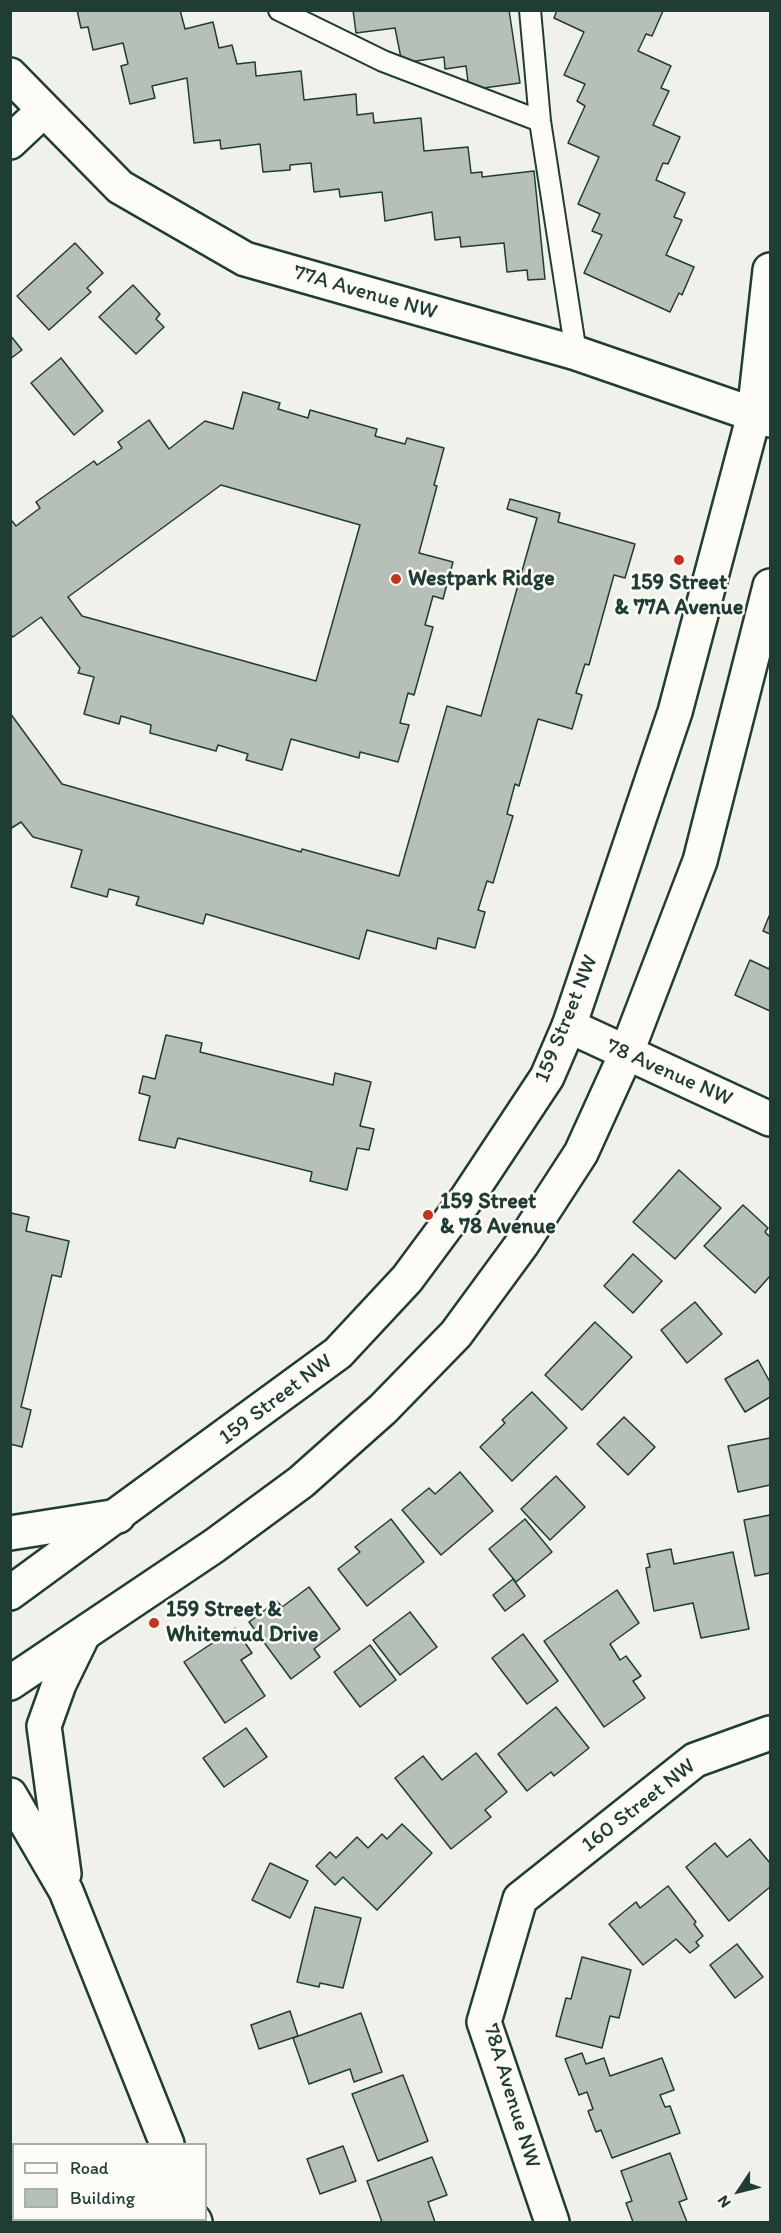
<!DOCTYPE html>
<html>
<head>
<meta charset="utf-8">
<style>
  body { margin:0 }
  #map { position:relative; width:781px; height:2233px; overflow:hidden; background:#f0f1eb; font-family:Itim,sans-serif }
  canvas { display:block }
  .frame { position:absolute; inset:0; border:12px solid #1f3d34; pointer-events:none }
  .legend { position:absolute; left:12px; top:2143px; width:195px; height:78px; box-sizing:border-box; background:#fdfcf7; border:2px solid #a4b0a9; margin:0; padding:8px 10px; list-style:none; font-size:18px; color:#1f3d34 }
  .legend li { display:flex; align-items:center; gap:12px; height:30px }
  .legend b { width:30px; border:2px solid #a4b0a9 }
  .north { position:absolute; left:709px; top:2161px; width:60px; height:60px; -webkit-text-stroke:4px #fdfcf7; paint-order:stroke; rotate:235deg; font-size:16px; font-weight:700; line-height:24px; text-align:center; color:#1f3d34 }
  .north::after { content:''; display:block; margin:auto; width:21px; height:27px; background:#1f3d34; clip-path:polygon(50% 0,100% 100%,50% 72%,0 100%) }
</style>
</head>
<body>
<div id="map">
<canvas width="781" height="2233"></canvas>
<div class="frame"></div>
<ul class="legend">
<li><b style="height:8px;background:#fdfcf7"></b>Road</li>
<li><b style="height:16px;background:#b6bfb8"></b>Building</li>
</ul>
<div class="north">N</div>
</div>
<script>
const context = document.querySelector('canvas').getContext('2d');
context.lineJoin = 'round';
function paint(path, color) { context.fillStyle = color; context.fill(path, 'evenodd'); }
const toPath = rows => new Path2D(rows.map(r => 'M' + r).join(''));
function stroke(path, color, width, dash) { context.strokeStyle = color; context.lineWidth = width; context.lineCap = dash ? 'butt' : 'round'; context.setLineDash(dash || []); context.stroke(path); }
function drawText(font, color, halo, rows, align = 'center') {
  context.font = font + ' Itim,sans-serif'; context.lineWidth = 5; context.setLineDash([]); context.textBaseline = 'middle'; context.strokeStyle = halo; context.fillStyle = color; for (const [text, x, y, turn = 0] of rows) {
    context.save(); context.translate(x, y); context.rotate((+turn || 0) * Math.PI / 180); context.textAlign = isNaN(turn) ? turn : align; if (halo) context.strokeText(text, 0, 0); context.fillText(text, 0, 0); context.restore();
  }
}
const building = toPath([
  [77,10,180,10,185,29,213,22,219,48,232,45,237,64,255,62,256,76,301,71,304,100,356,94,357,115,373,113,374,123,421,118,424,151,468,147,471,173,482,172,482,177,534,171,545,279,528,280,527,270,507,272,504,243,461,247,460,237,435,240,432,212,385,221,382,192,340,197,339,189,314,192,311,163,290,165,290,170,263,172,260,144,221,149,220,140,194,143,187,78,152,86,155,98,130,104,121,66,128,64,123,43,93,50,88,27,81,28,77,10],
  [353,10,509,10,520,83,469,90,466,66,445,69,444,57,402,63,395,28,356,33,353,10],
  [557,10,663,11,652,36,646,34,638,51,671,66,661,88,669,91,653,125,680,137,668,164,663,163,656,180,685,193,674,217,682,220,666,255,694,267,682,295,679,293,670,312,584,273,602,235,592,231,600,214,578,204,599,157,568,143,585,106,577,101,585,84,564,75,584,32,554,18,557,10],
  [75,243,103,273,87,288,91,292,49,330,17,296,75,243],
  [133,285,160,314,156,319,164,327,136,354,99,317,133,285],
  [10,335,22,350,10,359,10,335],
  [61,358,103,411,74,435,31,383,61,358],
  [243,392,280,403,278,409,308,418,310,410,377,429,375,436,405,444,407,438,444,448,434,485,437,486,419,553,453,562,443,599,433,596,425,625,433,627,414,695,408,693,400,723,409,725,398,762,360,752,359,758,291,739,282,770,246,760,248,754,218,745,216,751,150,733,151,725,121,716,119,724,84,714,94,677,78,673,80,668,41,617,13,637,10,634,10,522,12,521,16,526,40,508,36,502,94,461,97,465,122,448,118,442,149,420,169,449,205,421,233,429,243,392],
  [221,485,360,525,316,681,82,616,68,597,221,485],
  [510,499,560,513,558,522,635,544,625,578,614,575,589,665,585,664,576,693,582,695,572,729,538,719,519,786,515,784,507,814,513,816,493,883,487,881,478,910,485,912,475,948,438,938,436,949,367,930,359,959,206,914,203,924,136,905,139,897,109,889,107,897,71,887,82,850,33,837,21,822,10,829,10,713,62,784,301,852,302,849,399,876,447,706,481,716,537,518,507,509,510,499],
  [770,914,770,934,763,931,770,914],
  [750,960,769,969,770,965,770,1011,735,995,750,960],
  [166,1035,202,1043,200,1052,333,1085,335,1073,371,1082,360,1126,374,1129,369,1150,357,1148,347,1190,310,1181,312,1172,178,1138,175,1148,139,1140,150,1096,139,1093,143,1076,155,1079,166,1035],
  [679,1170,721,1208,675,1259,633,1222,679,1170],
  [743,1205,768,1228,765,1232,770,1237,770,1276,755,1293,704,1246,743,1205],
  [11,1213,29,1217,26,1231,69,1241,61,1277,52,1275,21,1407,31,1410,22,1447,10,1444,11,1213],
  [633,1254,662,1281,633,1313,604,1286,633,1254],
  [695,1302,722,1334,687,1363,661,1330,695,1302],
  [595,1322,632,1357,582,1410,545,1375,595,1322],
  [758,1360,770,1382,770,1397,745,1412,725,1379,758,1360],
  [532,1392,567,1428,512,1481,480,1447,505,1423,502,1420,532,1392],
  [624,1417,655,1447,628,1475,597,1444,624,1417],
  [770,1438,770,1485,738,1492,728,1446,770,1438],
  [460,1472,493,1511,441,1555,402,1510,429,1488,435,1494,460,1472],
  [556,1476,585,1507,550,1540,521,1509,556,1476],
  [770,1515,770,1573,755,1576,744,1520,770,1515],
  [391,1519,424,1562,367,1606,338,1569,360,1552,355,1547,391,1519],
  [525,1519,552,1552,516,1582,489,1549,525,1519],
  [671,1549,674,1564,733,1552,749,1629,701,1638,693,1603,654,1611,646,1568,650,1567,647,1554,671,1549],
  [513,1579,525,1596,505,1611,493,1595,513,1579],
  [309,1587,340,1629,314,1649,320,1657,291,1679,249,1622,277,1601,282,1607,309,1587],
  [617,1590,639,1623,610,1644,620,1660,626,1656,641,1676,633,1681,645,1698,604,1727,544,1641,617,1590],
  [410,1612,437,1647,400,1675,373,1640,410,1612],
  [235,1628,252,1653,241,1660,265,1696,225,1723,184,1662,235,1628],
  [523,1634,558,1681,527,1704,492,1658,523,1634],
  [370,1645,396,1680,360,1707,334,1672,370,1645],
  [556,1707,589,1748,554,1776,551,1772,527,1791,498,1754,556,1707],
  [246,1728,267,1757,224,1787,203,1758,246,1728],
  [476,1753,507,1792,485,1810,491,1817,451,1849,395,1778,423,1756,442,1780,476,1753],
  [402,1824,432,1853,377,1910,343,1877,335,1885,316,1866,330,1852,336,1858,357,1837,368,1848,382,1834,387,1839,402,1824],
  [750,1839,770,1863,770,1887,729,1921,686,1867,715,1843,727,1857,750,1839],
  [270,1863,308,1881,290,1918,252,1900,270,1863],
  [668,1886,696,1922,694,1924,703,1936,696,1942,699,1946,690,1953,676,1939,643,1965,609,1924,636,1902,640,1908,668,1886],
  [315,1907,361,1918,343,1988,320,1983,319,1987,297,1982,315,1907],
  [737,1944,763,1977,735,1998,710,1965,737,1944],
  [582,1957,631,1970,619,2018,610,2016,602,2048,556,2036,566,1998,571,1999,582,1957],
  [290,2011,298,2036,259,2049,251,2025,290,2011],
  [361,2013,382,2072,354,2082,350,2069,309,2084,293,2038,361,2013],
  [582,2053,586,2064,604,2058,610,2076,662,2058,674,2090,660,2095,665,2107,670,2106,680,2133,612,2158,601,2130,596,2132,588,2111,593,2109,587,2092,579,2095,565,2059,582,2053],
  [403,2075,428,2141,378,2161,352,2094,403,2075],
  [343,2146,356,2181,320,2194,307,2159,343,2146],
  [670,2153,687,2199,679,2202,687,2222,633,2222,626,2203,632,2201,621,2171,670,2153],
  [432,2157,447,2195,428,2202,435,2222,382,2222,367,2181,432,2157]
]);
const lane = toPath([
  [279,10,383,61,540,121],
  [530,10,540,121,576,353]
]);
const street = toPath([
  [10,75,120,187,245,259,576,353,770,420],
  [10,142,43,111],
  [569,1026,770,1119],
  [552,2222,484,2022,520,1899,695,1760,770,1733]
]);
const secondary = toPath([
  [10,1593,338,1353,407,1279,467,1198,547,1077,569,1026,675,712,754,415,770,270],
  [10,1683,214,1546,301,1482,383,1409,456,1334,522,1244,581,1153,626,1054,700,861,770,586]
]);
const highway = toPath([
  [10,1533,118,1516],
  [10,1795,66,1891,167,2144],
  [64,1874,44,1726,59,1684,82,1637],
  [194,2220,195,2222]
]);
const markers = [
  [679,560,6,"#c8321e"],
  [396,579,6,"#c8321e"],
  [428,1215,6,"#c8321e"],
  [154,1623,6,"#c8321e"]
];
const streetNames = [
  ["77A Avenue NW",365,293,16],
  ["159 Street NW",567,1019,-68],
  ["78 Avenue NW",669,1073,24],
  ["159 Street NW",276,1400,-37],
  ["160 Street NW",639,1806,-38],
  ["78A Avenue NW",511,2096,73]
];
const poiNames = [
  ["Westpark Ridge",408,579],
  ["159 Street",679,583,"center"],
  ["& 77A Avenue",679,608,"center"],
  ["159 Street",440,1202],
  ["& 78 Avenue",440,1227],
  ["159 Street &",166,1610],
  ["Whitemud Drive",166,1635]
];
paint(building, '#b6bfb8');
stroke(building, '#1f3d34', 1.5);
stroke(lane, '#1f3d34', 24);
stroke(street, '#1f3d34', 38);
stroke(secondary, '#1f3d34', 38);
stroke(highway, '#1f3d34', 38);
stroke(lane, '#fdfcf7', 20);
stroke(street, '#fdfcf7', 33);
stroke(secondary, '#fdfcf7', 33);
stroke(highway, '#fdfcf7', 33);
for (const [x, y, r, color] of markers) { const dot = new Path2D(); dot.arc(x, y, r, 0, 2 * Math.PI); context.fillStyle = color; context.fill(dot); stroke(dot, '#fdfcf7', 2); }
drawText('22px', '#1f3d34', '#fdfcf7', streetNames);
drawText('bold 22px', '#1f3d34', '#fdfcf7', poiNames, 'left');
</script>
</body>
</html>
